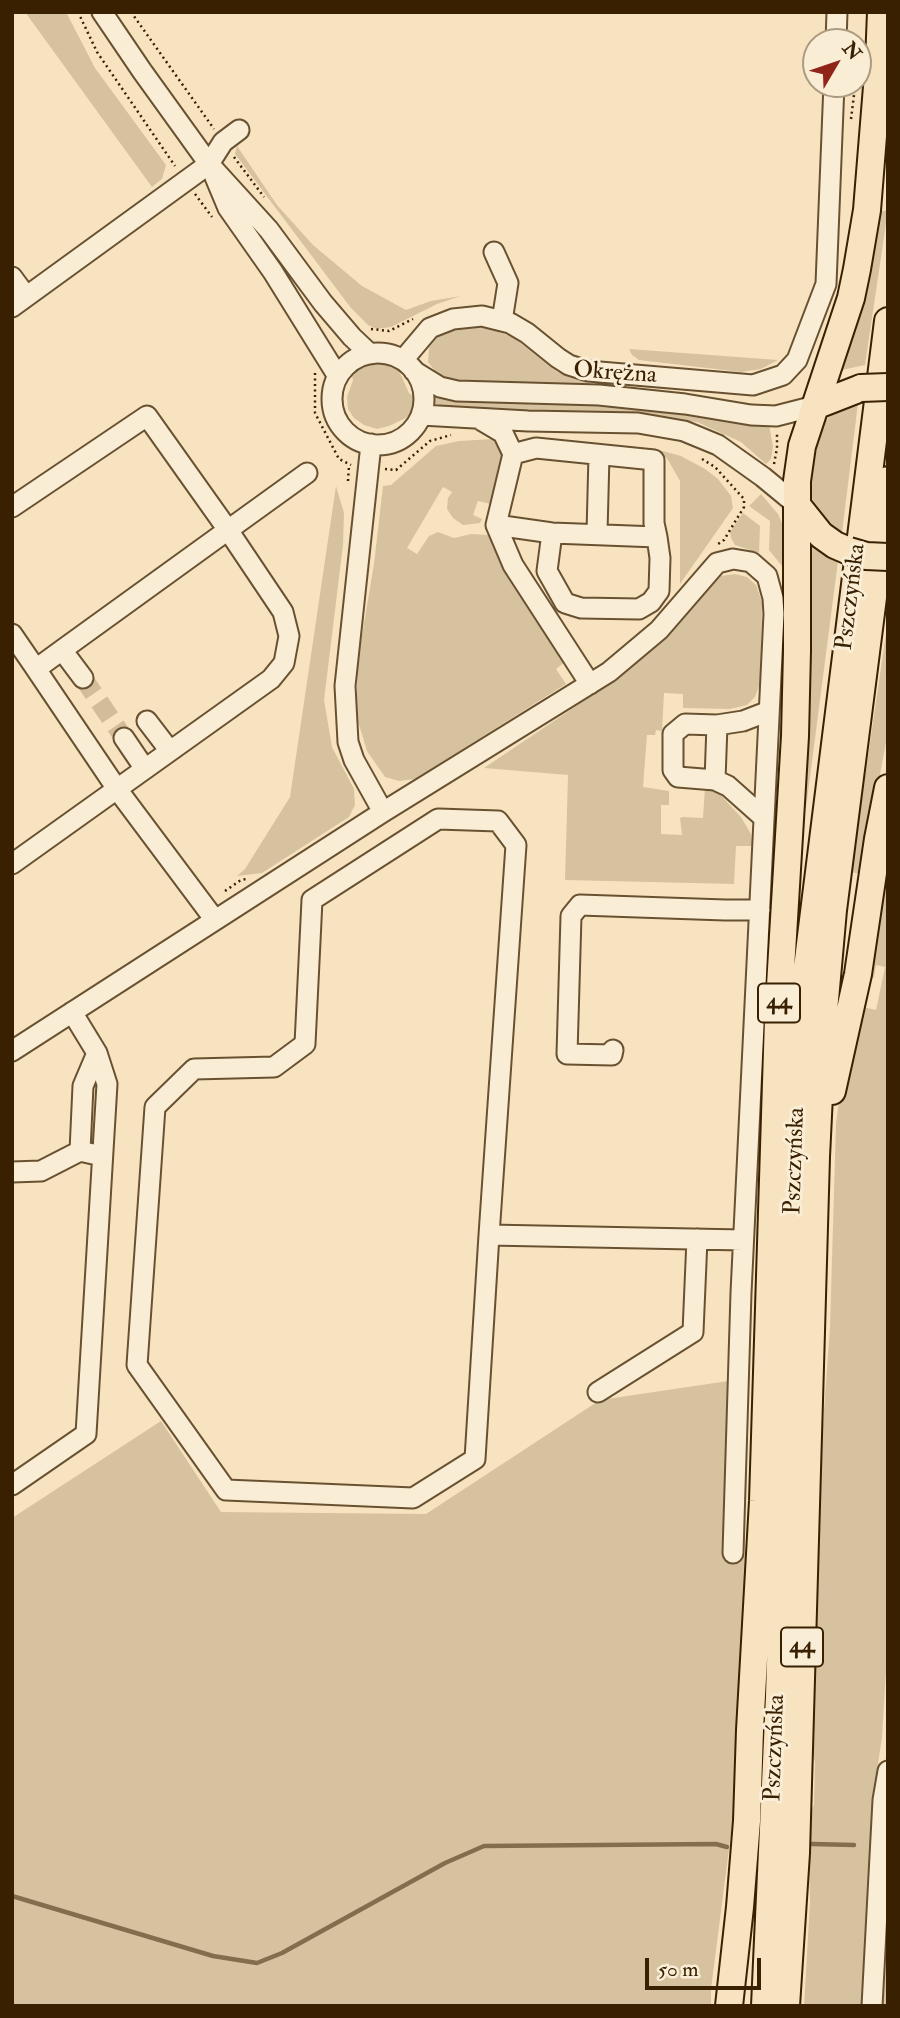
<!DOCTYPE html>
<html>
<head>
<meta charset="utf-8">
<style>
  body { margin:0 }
  #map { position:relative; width:900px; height:2018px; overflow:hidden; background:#f8e3c0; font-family:"IM FELL Double Pica",serif }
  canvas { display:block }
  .frame { position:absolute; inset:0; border:14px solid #382000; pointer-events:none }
  .north { position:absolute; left:802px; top:28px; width:70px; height:70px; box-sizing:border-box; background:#faedd6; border:2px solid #ac9b80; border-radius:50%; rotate:51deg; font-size:19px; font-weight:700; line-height:28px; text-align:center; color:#382000 }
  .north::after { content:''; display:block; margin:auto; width:24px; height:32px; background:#8f2418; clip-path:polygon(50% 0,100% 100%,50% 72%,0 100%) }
  .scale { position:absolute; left:645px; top:1958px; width:116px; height:32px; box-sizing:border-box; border:4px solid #382000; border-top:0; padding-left:9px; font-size:21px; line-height:24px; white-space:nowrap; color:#382000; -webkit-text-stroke:5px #faedd6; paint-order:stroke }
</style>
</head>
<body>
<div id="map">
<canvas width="900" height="2018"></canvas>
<div class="frame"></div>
<div class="north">N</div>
<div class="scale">50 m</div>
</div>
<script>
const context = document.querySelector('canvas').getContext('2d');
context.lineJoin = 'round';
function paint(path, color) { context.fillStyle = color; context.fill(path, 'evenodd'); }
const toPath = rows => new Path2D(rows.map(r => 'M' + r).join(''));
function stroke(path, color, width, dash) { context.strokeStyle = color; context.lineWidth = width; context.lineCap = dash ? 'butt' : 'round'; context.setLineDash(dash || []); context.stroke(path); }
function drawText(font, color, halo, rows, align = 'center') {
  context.font = font + ' "IM FELL Double Pica",serif'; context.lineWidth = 6; context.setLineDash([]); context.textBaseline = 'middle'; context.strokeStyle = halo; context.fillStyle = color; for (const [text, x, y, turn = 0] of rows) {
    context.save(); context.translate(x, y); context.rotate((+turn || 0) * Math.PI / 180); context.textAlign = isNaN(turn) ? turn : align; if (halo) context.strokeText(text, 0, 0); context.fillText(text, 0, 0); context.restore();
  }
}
const green = toPath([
  [25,12,66,12,95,68,166,165,162,179,152,187],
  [237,146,277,205,313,245,362,286,406,310,431,301,461,296,437,304,391,327,377,329,368,325,351,308,235,154],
  [888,210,865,365,837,371,878,212],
  [485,326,514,338,557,372,590,383,591,386,452,382,435,371,428,362,429,348,438,336,457,327],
  [629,349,778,360,761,369,741,372,639,360,632,355],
  [371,362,382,362,395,367,401,375,409,393,415,398,416,403,406,418,389,426,377,429,364,425,354,418,348,409,347,397,353,380,351,371,358,365],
  [432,397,653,409,769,424,773,447,771,459,766,464,741,442,697,422,432,405],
  [858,403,842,533,824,521,814,506,810,491,819,431,826,420,836,411],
  [493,439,502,455,491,504,478,501,473,515,482,519,480,523,463,525,453,518,447,509,448,498,452,492,443,487,407,548,417,554,429,536,438,532,454,538,471,534,488,535,565,662,556,669,566,684,415,779,399,781,385,777,367,751,356,715,358,659,374,564,383,486,391,485,436,446,459,441],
  [659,450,681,456,705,469,718,479,731,496,733,508,680,584,680,481,668,460],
  [336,486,344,513,343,545,324,700,332,747,354,789,355,805,349,817,262,873,237,876,245,869,290,797],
  [761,494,778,514,784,528,786,571,769,550,770,521,749,506],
  [743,513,760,526,759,553,735,545,731,538,730,532],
  [809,538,827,554,838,561,806,808,801,808],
  [735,574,747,577,756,585,762,602,761,680,755,697,747,705,730,709,683,708,683,694,664,693,662,731,656,730,655,735,647,735,643,787,669,791,669,805,661,805,661,834,682,835,680,818,683,817,703,818,705,787,714,788,741,817,751,834,753,846,736,846,734,884,565,880,568,775,484,768,597,692,642,658,721,576],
  [888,620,888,732,861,874,851,872],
  [888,845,888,1637,882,1737,876,1777,866,2001,865,2006,804,2006,810,1902,808,1818,814,1805,815,1762,808,1738,821,1453,830,1327,836,1123,841,1087,863,1007,876,1010,885,967,876,965,874,977,871,980,863,972],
  [735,1380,726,1555,750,1556,733,1818,711,1989,711,2006,12,2006,12,1518,161,1421,221,1512,426,1514,600,1400],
  [888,1884,888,2006,882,2006]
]);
const stream = toPath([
  [812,1844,854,1845],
  [12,1896,213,1956,257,1963,282,1953,445,1863,484,1846,716,1844,727,1847]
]);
const minorTunnel = toPath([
  [83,678,124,738]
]);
const path = toPath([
  [78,12,97,52,175,166],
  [131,12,214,129],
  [851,119,855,87],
  [234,157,264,197],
  [195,194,212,217],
  [371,329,389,331,413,319],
  [315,373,315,413,339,459,351,465],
  [702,459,715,467,744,499,744,507,724,540,718,544],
  [774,464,777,448,777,433],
  [385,469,396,470,430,441,451,435],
  [348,481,349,466],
  [225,891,241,880,246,879]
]);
const minor = toPath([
  [102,12,142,71,209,164,269,230,323,303,352,337,370,354],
  [836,42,837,12],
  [215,177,228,208,273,272,337,375],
  [494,252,508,283,502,321],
  [12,277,26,296],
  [12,307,209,164,223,142,239,130],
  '332 399a46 46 0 1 1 92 0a46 46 0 1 1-92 0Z',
  [403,360,430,328,453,319,482,316,510,323,527,333,558,358,569,365,588,371,753,385,783,375,797,360,826,284,834,84],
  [414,371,440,387,457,391,599,395,685,404,751,415,776,416,815,406],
  [421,415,528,421,638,423,684,431,718,445,763,477,797,505],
  [481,420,503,433,513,454,496,525,513,565,590,684],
  [371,444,345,686,348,742,354,760,383,812],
  [12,507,147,416,228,530,283,612,289,636,284,663,271,679,117,789,36,669,62,650,228,530,307,473],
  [496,525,552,533,657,537,654,523,654,460,536,448,513,454],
  [552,533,547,571,565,603,581,608,639,609,651,602,659,591,660,558,657,537],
  [597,533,599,455],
  [12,634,36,669],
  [62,650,83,678],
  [147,721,170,751],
  [124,738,145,769],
  [715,780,717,725],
  [764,818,728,786,715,780,678,777,673,770,673,734,685,724,717,725,743,721,769,711],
  [12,864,117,789,215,920],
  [613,1050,612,1055,567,1054,571,916,580,905,725,910,760,910],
  [12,1051,383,812,609,672,659,630,717,563,733,559,751,562,767,576,773,598,774,614,741,1293,733,1553],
  [80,1151,83,1086,97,1053],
  [12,1172,41,1171,80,1151,93,1154],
  [489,1235,475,1459,413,1498,226,1490,137,1365,155,1107,194,1069,274,1067,305,1044,312,900,438,819,498,821,516,845,489,1235,743,1240],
  [598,1392,693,1332,697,1239],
  [12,1485,86,1434,107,1084,97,1053,72,1012],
  [872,2006,883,1800,888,1771]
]);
const major = toPath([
  [815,406,861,388],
  [797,505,821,535,835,545,849,551],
  [832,1091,858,974,878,839,888,788],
  [729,2006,740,1907,747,1821,750,1730,763,1501,778,1019,795,736,797,651,797,481,802,446,851,298,857,269,867,210,879,62,881,12],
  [765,2006,779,1696,795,1177,806,976,888,321],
  [786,2006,796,1853,816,1157,822,1033,833,910,888,480]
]);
const majorBridge = toPath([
  [861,388,888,387],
  [849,551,866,556,888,557]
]);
const shields = [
  [779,1003,42],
  [802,1647,42]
];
const shieldNames = [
  ["44",779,1003],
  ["44",802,1647]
];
const streetNames = [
  ["Okrężna",615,374,4],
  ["Pszczyńska",852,597,-83],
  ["Pszczyńska",796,1161,-88],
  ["Pszczyńska",776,1748,-88]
];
paint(green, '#d7c29f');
stroke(stream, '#846d4c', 4.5);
stroke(minorTunnel, '#d2bc9a', 19, [19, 10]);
stroke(minor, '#685130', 23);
stroke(major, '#382000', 30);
stroke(path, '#382000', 2.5, [2, 3.5]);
stroke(minor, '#faedd6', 19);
stroke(major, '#f8e3c0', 26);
stroke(majorBridge, '#382000', 30, []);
stroke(majorBridge, '#f8e3c0', 26);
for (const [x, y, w] of shields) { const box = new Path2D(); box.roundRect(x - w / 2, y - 19.5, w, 39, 5); context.fillStyle = '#faedd6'; context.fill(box); stroke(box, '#382000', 2); }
drawText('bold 23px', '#382000', null, shieldNames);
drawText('24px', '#382000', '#faedd6', streetNames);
</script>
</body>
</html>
